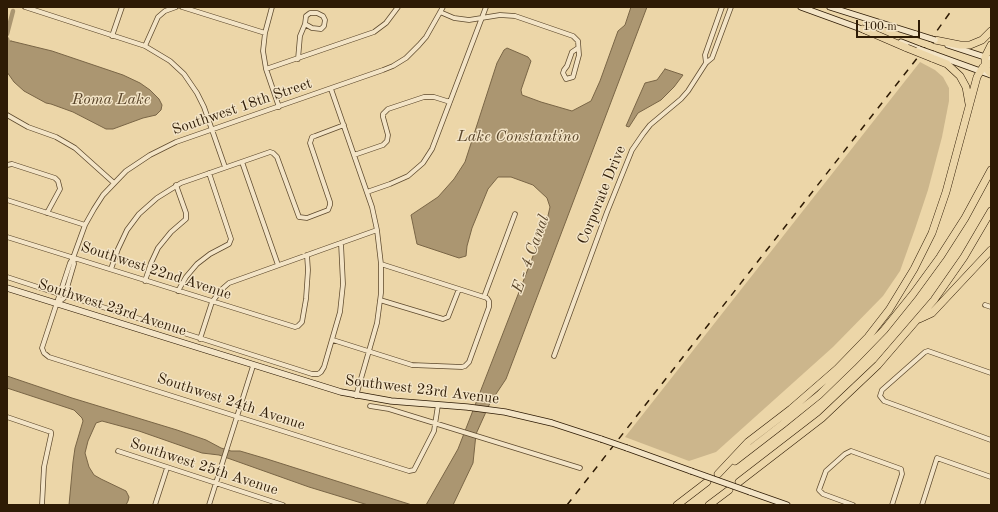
<!DOCTYPE html>
<html>
<head>
<meta charset="utf-8">
<style>
  body { margin:0 }
  #map { position:relative; width:998px; height:512px; overflow:hidden; background:#ecd6a8; font-family:"Old Standard TT",serif }
  canvas { display:block }
  .frame { position:absolute; inset:0; border:8px solid #2e1b05; pointer-events:none }
  .scale { position:absolute; left:856px; top:20px; width:64px; height:18px; box-sizing:border-box; border:2px solid #2e1b05; border-top:0; padding-left:5px; font-size:12px; line-height:14px; white-space:nowrap; color:#2e1b05; -webkit-text-stroke:3px #f3e4c6; paint-order:stroke }
</style>
</head>
<body>
<div id="map">
<canvas width="998" height="512"></canvas>
<div class="frame"></div>
<div class="scale">100 m</div>
</div>
<script>
const context = document.querySelector('canvas').getContext('2d');
context.lineJoin = 'round';
function paint(path, color) { context.fillStyle = color; context.fill(path, 'evenodd'); }
const toPath = rows => new Path2D(rows.map(r => 'M' + r).join(''));
function stroke(path, color, width, dash) { context.strokeStyle = color; context.lineWidth = width; context.lineCap = dash ? 'butt' : 'round'; context.setLineDash(dash || []); context.stroke(path); }
function drawText(font, color, halo, rows, align = 'center') {
  context.font = font + ' "Old Standard TT",serif'; context.lineWidth = 3; context.setLineDash([]); context.textBaseline = 'middle'; context.strokeStyle = halo; context.fillStyle = color; for (const [text, x, y, turn = 0] of rows) {
    context.save(); context.translate(x, y); context.rotate((+turn || 0) * Math.PI / 180); context.textAlign = isNaN(turn) ? turn : align; if (halo) context.strokeText(text, 0, 0); context.fillText(text, 0, 0); context.restore();
  }
}
const green = toPath([
  [920,62,935,70,943,77,949,88,949,101,942,137,928,190,915,229,900,271,883,296,833,347,716,452,689,461,625,437]
]);
const water = toPath([
  [631,7,647,7,506,379,490,403,476,434,473,463,453,505,426,505,458,449,547,220,550,207,547,198,533,185,511,177,498,177,488,189,472,228,467,246,466,256,459,258,417,244,411,215,438,197,454,179,465,162,497,63,504,50,507,48,528,57,531,61,521,90,522,95,541,102,572,111,591,101,600,81,618,31,625,25,631,7],
  [11,41,52,51,123,75,140,83,150,90,159,99,162,105,161,110,156,115,143,118,113,129,106,129,73,112,51,104,46,103,24,91,14,82,7,72,7,42,11,41],
  [665,69,683,75,674,87,661,100,638,113,629,127,626,126,645,83,657,80,665,69],
  [7,376,72,398,177,430,206,440,221,448,231,451,240,451,267,459,412,505,368,505,309,487,219,455,202,453,139,431,102,421,96,423,88,441,85,453,89,467,94,475,101,479,126,491,129,497,128,501,126,505,69,505,73,462,75,448,83,421,82,418,74,410,7,388,7,376]
]);
const canal = toPath([
  [7,34,13,11],
  [7,39,8,42]
]);
const street = toPath([
  [25,7,145,46,170,61,184,74,197,93,204,107,225,167],
  [182,7,265,33],
  [272,7,265,33,263,51,266,69,279,107],
  [440,12,454,18,469,20,500,15,515,16,573,36,578,41,579,55,573,77,566,79,563,73,564,70,567,66,572,52,578,48],
  [112,36,122,7],
  [145,46,158,17,165,11,176,7],
  [298,59,300,36,305,24,306,16,310,13,317,13,323,16,325,20,324,26,321,29,312,28,305,24],
  [706,63,705,55,722,7],
  [266,69,374,32,386,23,398,7],
  [331,89,372,207,377,230,381,264,381,293,377,323,356,396],
  [7,115,28,127,56,137,75,148,114,183],
  [354,155,383,145,387,141,388,135,383,117,383,114,388,109,424,97,434,97,450,102],
  [242,162,278,265],
  [7,165,12,164,55,178,58,181,60,189,47,213],
  [367,192,390,184,408,176,423,163,432,149,486,7],
  [7,200,85,225],
  [7,237,295,327,298,326,302,322,306,299,308,270,307,255],
  [111,269,118,249,127,230,139,214,157,198,181,183,270,152,273,153,277,157,299,217,307,218,328,210,330,205,330,202,310,143,312,137,315,136,344,125],
  [7,277,59,294],
  [145,281,151,263,158,248,171,232,186,219,186,213,176,185],
  [178,291,186,277,197,264,210,254,229,244,231,239,209,173],
  [65,295,312,374,318,374,321,372,324,367,340,312,343,284,341,243],
  [484,297,515,214],
  [380,300,443,319,448,317,459,289],
  [57,303,64,298,74,264,73,258],
  [985,305,991,307],
  [200,339,212,302,221,290,229,283,377,230],
  [333,340,412,365,462,367,465,366,469,362,489,307,489,301,487,298,381,264],
  [554,356,607,212,632,150,643,134,650,125,681,99,688,91,706,63,712,58,731,7],
  [991,373,928,351,925,352,882,390,880,396,884,401,991,440],
  [438,405,434,431,414,470,409,471,49,357,44,353,42,348,70,263,73,258,85,225,94,209,103,195,126,171,150,155,176,142,383,70,393,66,406,58,419,45,426,37,443,7],
  [370,406,389,409,580,468],
  [7,417,51,432,51,435,44,467,42,505],
  [118,451,283,505],
  [155,505,167,468],
  [209,505,253,366],
  [853,505,823,494,819,490,826,471,845,454,851,451,901,469,902,474,892,505],
  [922,505,937,458,991,477]
]);
const secondary = toPath([
  [801,7,867,31],
  [830,7,916,34],
  [901,42,919,49],
  [948,45,991,59],
  [933,54,991,75],
  [7,288,341,392,391,401,467,407,505,412,552,423,601,439],
  [627,448,691,471],
  [750,492,787,505]
]);
const highway = toPath([
  [863,29,907,48],
  [935,40,960,45,970,45,982,40,991,31],
  [991,45,985,57,985,67,991,74],
  [932,58,947,64,960,76,966,87,969,104],
  [919,319,932,313,991,250],
  [735,461,783,424,819,395,852,363,884,330,913,294,940,257,965,218,991,170],
  [718,474,748,442,791,409,837,369,868,337,889,310,914,269,932,233,946,192,977,77,983,67,991,63],
  [739,482,822,418,878,365,934,300,964,257,991,211],
  [677,505,707,482],
  [709,505,729,490]
]);
const rail = toPath([
  [567,505,918,57,954,7]
]);
const secondaryBridge = toPath([
  [916,34,935,40],
  [919,49,933,54],
  [601,439,627,448],
  [691,471,750,492]
]);
const highwayBridge = toPath([
  [907,48,932,58]
]);
const streetNames = [
  ["Southwest 18th Street",242,107,-19],
  ["Corporate Drive",602,195,-68],
  ["Southwest 22nd Avenue",156,271,18],
  ["Southwest 23rd Avenue",112,308,18],
  ["Southwest 23rd Avenue",422,390,7],
  ["Southwest 24th Avenue",231,402,18],
  ["Southwest 25th Avenue",204,467,18]
];
const waterNames = [
  ["Roma Lake",111,100],
  ["Lake Constantino",518,137],
  ["E - 4 Canal",531,254,-70]
];
paint(green, '#ccb68c');
paint(water, '#ab9671');
stroke(water, '#796546', 1);
stroke(canal, '#ab9671', 4.5);
stroke(street, '#5e4a2e', 5.5);
stroke(secondary, '#2e1b05', 7);
stroke(highway, '#2e1b05', 8);
stroke(street, '#f3e4c6', 4);
stroke(secondary, '#f3e4c6', 5.5);
stroke(highway, '#ecd6a8', 7);
stroke(rail, '#2e1b05', 1.5, [7, 7]);
stroke(secondaryBridge, '#2e1b05', 7, []);
stroke(highwayBridge, '#2e1b05', 8, []);
stroke(secondaryBridge, '#f3e4c6', 5.5);
stroke(highwayBridge, '#ecd6a8', 7);
drawText('15px', '#2e1b05', '#f3e4c6', streetNames);
drawText('italic 16px', '#5a462b', '#f3e4c6', waterNames);
</script>
</body>
</html>
